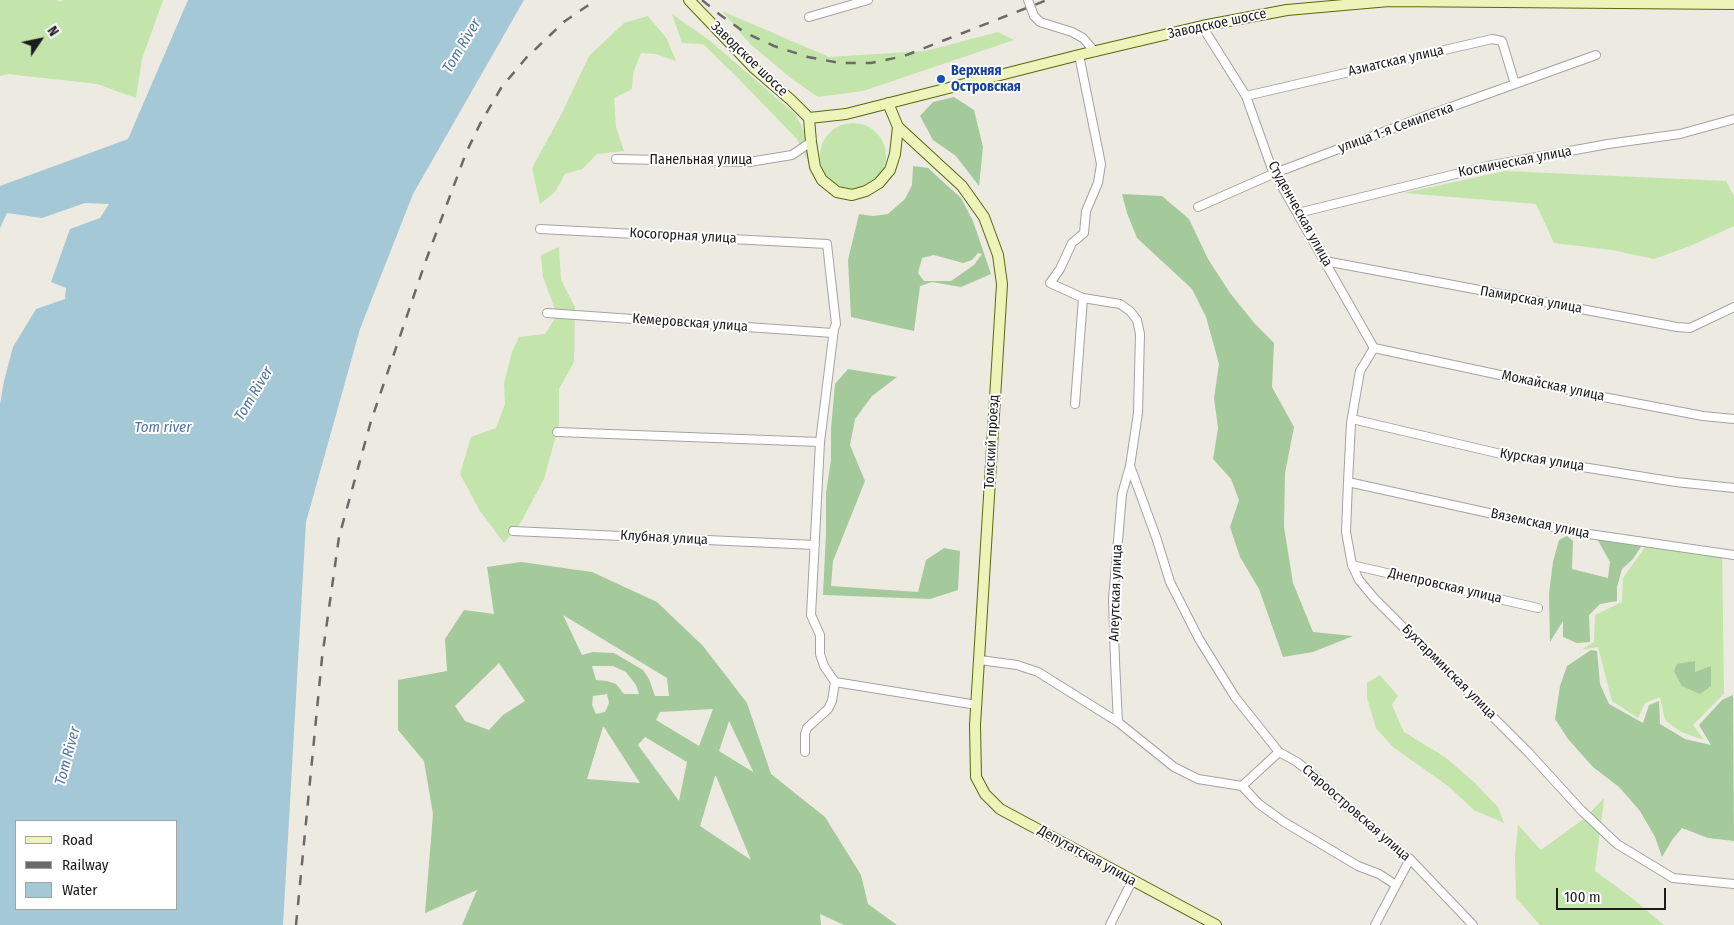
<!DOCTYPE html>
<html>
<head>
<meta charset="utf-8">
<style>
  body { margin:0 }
  #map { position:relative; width:1734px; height:925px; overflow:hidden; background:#edeae2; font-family:"Fira Sans Condensed",sans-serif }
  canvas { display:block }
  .legend { position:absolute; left:15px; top:820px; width:162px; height:90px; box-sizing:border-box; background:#fff; border:1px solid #a4a4a4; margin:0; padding:6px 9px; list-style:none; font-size:15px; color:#1c1c1c }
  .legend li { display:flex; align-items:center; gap:10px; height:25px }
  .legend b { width:25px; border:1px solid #a4a4a4 }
  .north { position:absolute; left:15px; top:15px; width:50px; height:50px; -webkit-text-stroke:4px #fff; paint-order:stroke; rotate:56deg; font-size:14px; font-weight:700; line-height:20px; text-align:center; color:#1c1c1c }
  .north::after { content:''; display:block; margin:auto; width:18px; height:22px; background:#1c1c1c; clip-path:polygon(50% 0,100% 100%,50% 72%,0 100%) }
  .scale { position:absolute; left:1556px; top:888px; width:110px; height:22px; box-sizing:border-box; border:2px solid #1c1c1c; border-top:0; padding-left:6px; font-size:15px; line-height:18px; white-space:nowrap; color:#1c1c1c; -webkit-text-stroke:4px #fff; paint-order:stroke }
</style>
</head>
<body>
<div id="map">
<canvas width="1734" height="925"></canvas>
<ul class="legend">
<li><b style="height:6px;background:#edf4b9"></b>Road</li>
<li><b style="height:6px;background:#6a6a6a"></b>Railway</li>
<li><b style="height:14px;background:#a5c8d7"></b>Water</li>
</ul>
<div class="north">N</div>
<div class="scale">100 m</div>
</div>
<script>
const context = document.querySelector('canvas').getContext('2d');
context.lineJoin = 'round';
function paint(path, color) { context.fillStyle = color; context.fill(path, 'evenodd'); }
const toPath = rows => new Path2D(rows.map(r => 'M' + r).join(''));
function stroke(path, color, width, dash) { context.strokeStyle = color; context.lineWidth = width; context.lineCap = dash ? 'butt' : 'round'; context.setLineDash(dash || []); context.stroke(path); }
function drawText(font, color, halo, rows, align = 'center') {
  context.font = font + ' "Fira Sans Condensed",sans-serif'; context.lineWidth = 4; context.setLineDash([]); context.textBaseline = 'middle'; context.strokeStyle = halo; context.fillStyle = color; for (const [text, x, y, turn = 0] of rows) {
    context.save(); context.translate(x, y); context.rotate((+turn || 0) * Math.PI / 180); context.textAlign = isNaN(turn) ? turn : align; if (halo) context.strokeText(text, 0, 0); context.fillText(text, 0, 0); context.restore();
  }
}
const grass = toPath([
  [0,0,57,0,60,2,63,0,163,0,142,59,136,98,97,84,7,74,0,76],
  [722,11,829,57,925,51,998,32,1014,40,863,91,818,97,792,79,750,44],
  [672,14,709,40,795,114,812,146,814,173,797,139,737,77,703,44,682,43],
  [648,16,667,39,676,61,656,54,641,53,633,73,632,89,614,98,616,127,624,151,597,154,582,169,565,174,555,192,540,204,532,168,562,113,589,56,624,23],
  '820 156a33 33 0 1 1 66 0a33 33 0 1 1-66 0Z',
  [1505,171,1726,181,1734,196,1734,226,1690,246,1654,259,1612,250,1554,243,1536,204,1404,193],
  [559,247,561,280,575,307,574,362,559,389,559,424,544,479,521,522,504,543,480,511,460,474,471,437,496,428,505,404,504,383,512,352,519,337,545,334,557,315,543,277,541,255],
  [1648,543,1722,548,1724,694,1693,725,1704,740,1681,732,1665,720,1660,697,1645,703,1638,718,1612,701,1598,647,1581,650,1594,642,1595,615,1622,602,1623,578],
  [1380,675,1398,696,1392,705,1404,732,1445,757,1474,782,1498,807,1504,823,1474,810,1448,786,1393,747,1376,728,1367,698,1367,683],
  [1604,798,1595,871,1633,899,1664,925,1540,925,1516,898,1515,855,1518,825,1541,850,1585,818]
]);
const forest = toPath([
  [954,97,974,110,983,147,979,186,956,156,933,140,920,116,933,102],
  [913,166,928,168,961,198,973,221,991,274,961,287,932,282,920,286,914,331,851,317,848,260,859,214,873,216,888,214,905,199,912,185],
  [978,253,982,254,974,265,951,281,924,281,918,273,922,258,934,255,963,263,972,260],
  [1122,194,1162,196,1189,219,1208,259,1230,293,1255,324,1274,343,1272,387,1294,427,1285,473,1284,527,1293,583,1313,632,1353,636,1313,652,1283,657,1259,589,1240,557,1230,527,1239,500,1231,479,1213,459,1218,428,1214,398,1219,364,1206,317,1192,289,1137,238,1127,213],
  [848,369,897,377,872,396,855,419,850,445,865,481,833,561,831,586,918,592,926,560,944,548,960,551,958,590,930,599,823,595,826,533,826,493,831,460,831,429,835,384],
  [1595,535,1644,542,1633,559,1622,569,1617,587,1617,601,1600,604,1589,615,1590,642,1577,643,1563,637,1563,621,1550,642,1549,594,1553,562,1559,540,1567,536,1573,541,1572,569,1608,578,1610,562],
  [521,562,592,572,657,602,703,646,747,703,771,774,825,817,861,875,868,904,897,925,844,925,820,914,821,925,462,925,477,890,425,913,433,814,424,761,398,730,398,680,447,671,445,639,464,610,494,614,487,567],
  [563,615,667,678,669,696,655,696,649,679,643,670,614,653,593,652,582,655],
  [499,663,525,701,503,715,489,730,465,721,455,706],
  [592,666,613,666,626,672,636,685,639,694,624,694,616,684,607,681,596,680],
  [607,694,609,703,605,712,596,714,592,705,593,696],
  [713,709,699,746,656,720,660,712],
  [729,721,753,771,753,772,719,751],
  [603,727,604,727,640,783,587,779],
  [645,737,687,762,679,801,638,745],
  [715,776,716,776,751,860,700,826],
  [1591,650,1597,651,1600,684,1609,704,1643,723,1649,705,1659,701,1660,724,1685,739,1711,745,1699,725,1722,700,1733,695,1734,841,1708,838,1682,828,1672,840,1662,857,1655,837,1640,811,1619,787,1593,767,1568,739,1555,719,1560,686,1567,666],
  [1695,661,1695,672,1711,666,1711,686,1700,694,1682,686,1674,671,1677,664]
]);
const water = toPath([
  [188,0,524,0,413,194,360,329,306,522,283,925,0,925,0,404,4,381,13,347,36,309,65,299,66,288,51,282,70,229,100,218,109,204,85,203,42,218,7,213,0,228,0,186,128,139],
  [16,821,176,821,176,909,16,909]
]);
const street = toPath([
  [1028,0,1034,16,1040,22,1072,32,1083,38,1095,52],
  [809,17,868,0],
  [1202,26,1246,96,1272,169,1374,348],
  [1079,55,1101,164,1098,183,1086,211,1084,233,1072,243,1060,269,1050,283,1083,298,1120,304,1130,311,1137,320,1140,334,1138,413,1130,466,1156,537,1170,582,1199,639,1235,697,1279,752,1297,762,1316,777,1337,798,1410,859,1473,925],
  [1246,96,1492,39,1502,41,1515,84],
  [616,159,749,162,792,155,811,142],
  [1198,207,1275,173,1423,117,1596,55],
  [1298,213,1488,166,1608,144,1680,134,1734,119],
  [540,229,827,244,836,324,834,329,820,442,811,615,820,635,820,654,824,666,835,682],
  [1325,261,1677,327,1690,328,1734,307],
  [547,313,833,333],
  [1374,348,1360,371,1351,423,1348,482,1346,532,1352,565,1359,580,1374,598,1529,753,1581,810,1617,844,1673,878,1734,884],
  [1374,348,1598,396,1703,416,1734,419],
  [1075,404,1083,298],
  [1352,419,1501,454,1676,482,1734,488],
  [557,432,820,442],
  [1130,466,1122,494,1113,599,1115,661,1118,722,1174,767,1198,779,1242,786,1259,804,1284,822,1358,866,1379,874,1396,885],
  [1348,482,1575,532,1734,555],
  [513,531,815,545],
  [1352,565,1538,608],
  [980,660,1017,665,1038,672,1118,722],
  [835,682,977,705],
  [805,752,805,734,807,728,828,709,832,701,835,682],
  [1242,786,1279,752],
  [1110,925,1132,881],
  [1375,925,1410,859]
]);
const secondary = toPath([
  [689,0,754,68,791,100,809,118,811,142,815,167,822,180,837,192,852,195,866,191,879,183,890,170,895,154,898,127,888,103],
  [809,118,846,114,1079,55,1202,26,1287,10,1389,1,1734,4],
  [898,127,962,186,984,217,998,255,1002,284,975,725,976,777,985,794,1000,809,1216,925]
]);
const rail = toPath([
  [702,0,719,14,744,32,774,46,808,57,840,63,871,63,904,56,1047,0],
  [296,925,322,658,339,537,371,421,425,263,466,153,480,124,501,88,526,58,565,21,596,0]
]);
const markers = [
  [941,79,5,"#1a4fb4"]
];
const streetNames = [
  ["Заводское шоссе",1217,24,-12],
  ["Заводское шоссе",749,59,44],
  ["Азиатская улица",1396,61,-13],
  ["улица 1-я Семилетка",1396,128,-20],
  ["Панельная улица",701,160],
  ["Космическая улица",1515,162,-11],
  ["Студенческая улица",1300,214,61],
  ["Косогорная улица",683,236,3],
  ["Памирская улица",1531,300,10],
  ["Кемеровская улица",690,323,4],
  ["Можайская улица",1553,386,12],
  ["Томский проезд",992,442,-87],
  ["Курская улица",1542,460,9],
  ["Вяземская улица",1540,524,12],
  ["Клубная улица",664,538,3],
  ["Днепровская улица",1445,586,13],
  ["Алеутская улица",1116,593,-88],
  ["Бухтарминская улица",1449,672,45],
  ["Староостровская улица",1356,813,41],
  ["Депутатская улица",1087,856,29]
];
const transitNames = [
  ["Верхняя",951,71],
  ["Островская",951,87]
];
const waterNames = [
  ["Tom River",462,46,-59],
  ["Tom River",254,394,-59],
  ["Tom river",163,428],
  ["Tom River",68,756,-75]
];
paint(grass, '#c3e4ab');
paint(forest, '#a4c99a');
paint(water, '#a5c8d7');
stroke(street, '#a3a3a3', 10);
stroke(secondary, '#58690c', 12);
stroke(street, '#fff', 8);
stroke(secondary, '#edf4b9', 10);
stroke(rail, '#6a6a6a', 2.5, [10, 10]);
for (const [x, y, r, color] of markers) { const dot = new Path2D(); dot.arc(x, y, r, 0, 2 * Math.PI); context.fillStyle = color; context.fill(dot); stroke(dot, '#fff', 2); }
drawText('14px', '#1c1c1c', '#fff', streetNames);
drawText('bold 14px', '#164399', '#fff', transitNames, 'left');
drawText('italic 15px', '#5074a4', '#fff', waterNames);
</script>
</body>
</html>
